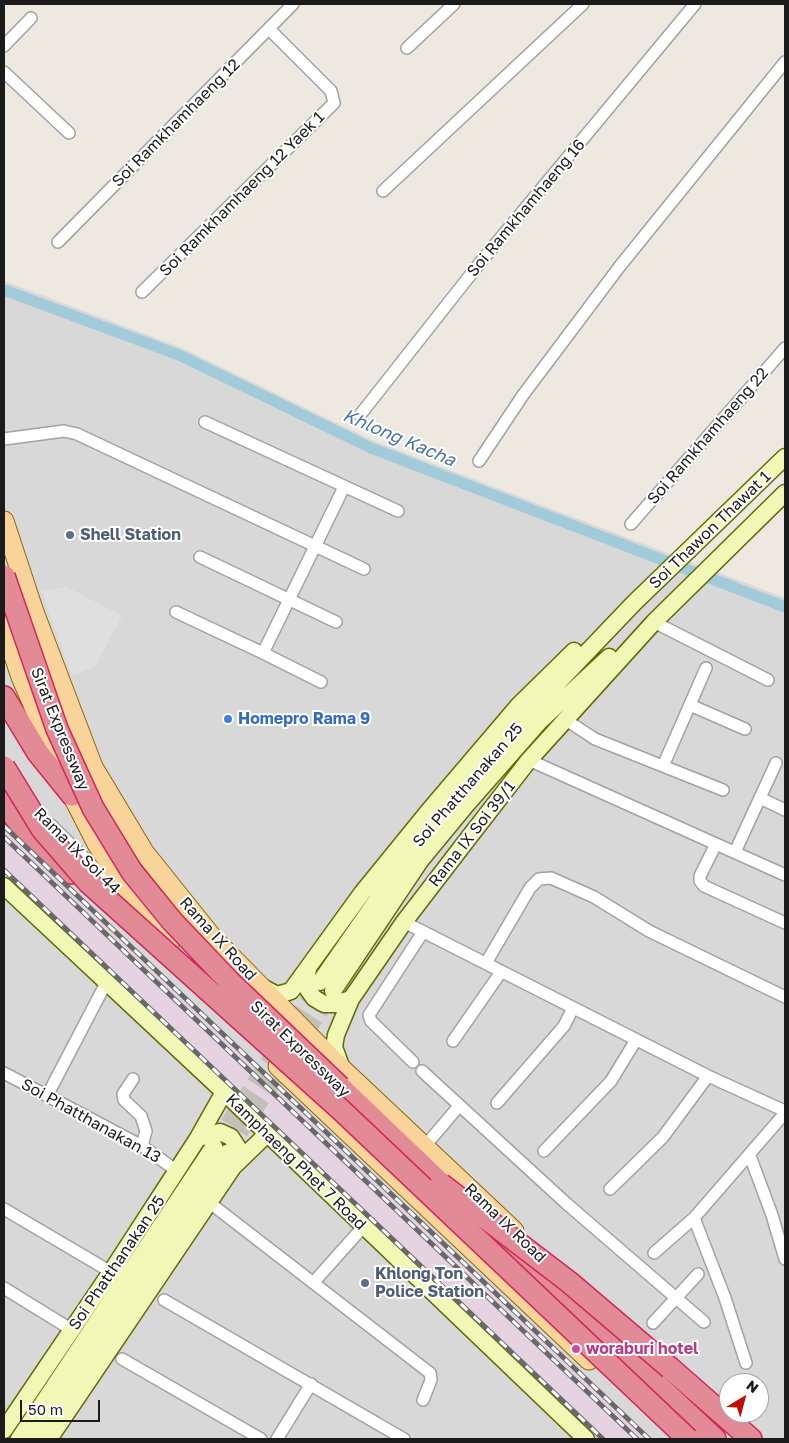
<!DOCTYPE html>
<html>
<head>
<meta charset="utf-8">
<style>
  body { margin:0 }
  #map { position:relative; width:789px; height:1443px; overflow:hidden; background:#ede9e1; font-family:"Golos Text",sans-serif }
  canvas { display:block }
  .frame { position:absolute; inset:0; border:5px solid #1b1b1b; pointer-events:none }
  .north { position:absolute; left:719px; top:1373px; width:50px; height:50px; box-sizing:border-box; background:#fff; border:1px solid #a4a4a4; border-radius:50%; rotate:37deg; font-size:14px; font-weight:700; line-height:20px; text-align:center; color:#1b1b1b }
  .north::after { content:''; display:block; margin:auto; width:18px; height:22px; background:#c00e06; clip-path:polygon(50% 0,100% 100%,50% 72%,0 100%) }
  .scale { position:absolute; left:20px; top:1400px; width:80px; height:22px; box-sizing:border-box; border:2px solid #1b1b1b; border-top:0; padding-left:6px; font-size:15px; line-height:18px; white-space:nowrap; color:#1b1b1b; -webkit-text-stroke:4px #fff; paint-order:stroke }
</style>
</head>
<body>
<div id="map">
<canvas width="789" height="1443"></canvas>
<div class="frame"></div>
<div class="north">N</div>
<div class="scale">50 m</div>
</div>
<script>
const context = document.querySelector('canvas').getContext('2d');
context.lineJoin = 'round';
function paint(path, color) { context.fillStyle = color; context.fill(path, 'evenodd'); }
const toPath = rows => new Path2D(rows.map(r => 'M' + r).join(''));
function stroke(path, color, width, dash) { context.strokeStyle = color; context.lineWidth = width; context.lineCap = dash ? 'butt' : 'round'; context.setLineDash(dash || []); context.stroke(path); }
function drawText(font, color, halo, rows, align = 'center') {
  context.font = font + ' "Golos Text",sans-serif'; context.lineWidth = 4; context.setLineDash([]); context.textBaseline = 'middle'; context.strokeStyle = halo; context.fillStyle = color; for (const [text, x, y, turn = 0] of rows) {
    context.save(); context.translate(x, y); context.rotate((+turn || 0) * Math.PI / 180); context.textAlign = isNaN(turn) ? turn : align; if (halo) context.strokeText(text, 0, 0); context.fillText(text, 0, 0); context.restore();
  }
}
const residential = toPath([
  [4,281,182,348,374,441,785,598,785,1439,4,1439],
  [729,1383,759,1383,759,1413,729,1413]
]);
const industrial = toPath([
  [4,824,653,1439,583,1439,4,886]
]);
const parking = toPath([
  [67,587,122,616,95,667,72,676,42,591]
]);
const canal = toPath([
  [4,290,179,355,371,448,785,607]
]);
const secondaryTunnel = toPath([
  [215,1144,319,984],
  [227,1152,332,993]
]);
const street = toPath([
  [4,46,31,18],
  [407,48,454,4],
  [4,72,69,133],
  [383,191,583,4],
  [58,242,293,4],
  [142,292,334,103,331,91,269,29],
  [360,415,479,264,695,4],
  [205,422,398,511],
  [4,439,64,431,77,434,364,569],
  [479,461,523,395,620,266,785,62],
  [631,524,785,348],
  [200,557,336,622],
  [176,612,263,653,344,487],
  [654,622,768,680],
  [263,653,321,682],
  [690,705,745,729],
  [566,720,595,739,723,790],
  [529,760,785,875],
  [663,766,706,668],
  [760,798,785,810],
  [51,825,123,896],
  [716,844,700,876,700,881,704,886,785,923],
  [735,852,776,763],
  [404,922,708,1076,785,1111],
  [486,963,530,888,539,879,551,878,594,897,649,931,785,997],
  [453,1041,501,972],
  [413,1062,371,1021,369,1015,423,932],
  [422,1071,567,1204,704,1322],
  [4,1073,142,1146,177,1171],
  [133,1079,123,1094,124,1100,141,1116,146,1131,142,1146],
  [47,1096,106,983],
  [497,1103,564,1026,573,1008],
  [425,1146,459,1106],
  [544,1151,611,1081,636,1040],
  [750,1156,772,1215,785,1259],
  [610,1189,663,1137,708,1076],
  [210,1203,430,1373,431,1380,423,1400],
  [4,1209,111,1272],
  [694,1218,725,1298,746,1363],
  [654,1253,694,1218,785,1113],
  [313,1283,363,1227],
  [4,1288,72,1330],
  [164,1300,404,1439],
  [653,1323,698,1274],
  [122,1359,261,1439],
  [277,1439,311,1384]
]);
const secondary = toPath([
  [4,886,224,1092,586,1439],
  [308,969,306,980,307,988,314,998,324,1004,335,1004,351,999],
  [320,982,413,848,527,715,634,603,785,457],
  [262,987,277,995,291,991,362,893,427,813,519,705,574,651],
  [333,991,420,861,467,804,539,722,609,657],
  [342,1069,334,1047,336,1035,351,999,404,922,467,840,529,760,654,622,785,493],
  [198,1138,220,1132,231,1137,238,1148,239,1156,234,1166],
  [4,1430,111,1272,198,1138,224,1092],
  [19,1439,214,1146],
  [34,1439,226,1153],
  [49,1439,233,1167,266,1135]
]);
const primary = toPath([
  [4,521,34,612,93,767,144,852,212,937,261,987,342,1069,514,1231],
  [4,626,21,677,72,795,97,844,127,891,169,946],
  [278,1066,589,1360]
]);
const highway = toPath([
  [4,697,38,753,72,795],
  [4,802,20,824,44,849,71,873],
  [340,1087,455,1197],
  [503,1241,715,1439],
  [670,1368,751,1439]
]);
const rail = toPath([
  [4,826,649,1439],
  [4,837,637,1439],
  [4,870,603,1439]
]);
const highwayBridge = toPath([
  [4,576,57,729,93,808,132,872,172,921,229,981,340,1087],
  [4,767,42,829,89,883,340,1109,688,1439],
  [441,1184,569,1282,670,1368]
]);
const markers = [
  [70,535,5,"#5c6f8a"],
  [228,719,5,"#3f7fe0"],
  [365,1283,5,"#5c6f8a"],
  [576,1349,5,"#d1479c"]
];
const streetNames = [
  ["Soi Ramkhamhaeng 12",176,123,-45],
  ["Soi Ramkhamhaeng 12 Yaek 1",242,194,-45],
  ["Soi Ramkhamhaeng 16",526,208,-50],
  ["Soi Ramkhamhaeng 22",708,436,-49],
  ["Soi Thawon Thawat 1",710,530,-44],
  ["Sirat Expressway",60,729,68],
  ["Soi Phatthanakan 25",468,785,-49],
  ["Rama IX Soi 39/1",472,834,-52],
  ["Rama IX Soi 44",77,851,45],
  ["Rama IX Road",218,939,48],
  ["Sirat Expressway",300,1049,44],
  ["Soi Phatthanakan 13",91,1121,29],
  ["Kamphaeng Phet 7 Road",296,1162,44],
  ["Rama IX Road",505,1223,44],
  ["Soi Phatthanakan 25",117,1263,-56]
];
const serviceNames = [
  ["Shell Station",80,535],
  ["Khlong Ton",375,1274],
  ["Police Station",375,1292]
];
const shopNames = [
  ["Homepro Rama 9",238,719]
];
const hotelNames = [
  ["woraburi hotel",586,1349]
];
const waterNames = [
  ["Khlong Kacha",399,438,23]
];
paint(residential, '#d9d8d8');
paint(industrial, '#e6d3e1');
paint(parking, '#dfdfdf');
stroke(canal, '#a2cbda', 11);
stroke(secondaryTunnel, '#c3c0b9', 16, [16, 8]);
stroke(street, '#a2a2a2', 14);
stroke(secondary, '#5e6d08', 19);
stroke(primary, '#8e6604', 21);
stroke(highway, '#d0285b', 24);
stroke(street, '#fff', 11);
stroke(secondary, '#f1f7b5', 16);
stroke(primary, '#f9d49a', 19);
stroke(highway, '#e38a97', 21);
stroke(rail, '#696969', 5);
stroke(rail, '#fff', 3, [9]);
stroke(highwayBridge, '#d0285b', 24, []);
stroke(highwayBridge, '#e38a97', 21);
for (const [x, y, r, color] of markers) { const dot = new Path2D(); dot.arc(x, y, r, 0, 2 * Math.PI); context.fillStyle = color; context.fill(dot); stroke(dot, '#fff', 2); }
drawText('16px', '#1b1b1b', '#fff', streetNames);
drawText('bold 16px', '#4e5e75', '#fff', serviceNames, 'left');
drawText('bold 16px', '#366cbe', '#fff', shopNames, 'left');
drawText('bold 16px', '#b23c85', '#fff', hotelNames, 'left');
drawText('italic 18px', '#4c75a7', '#fff', waterNames);
</script>
</body>
</html>
